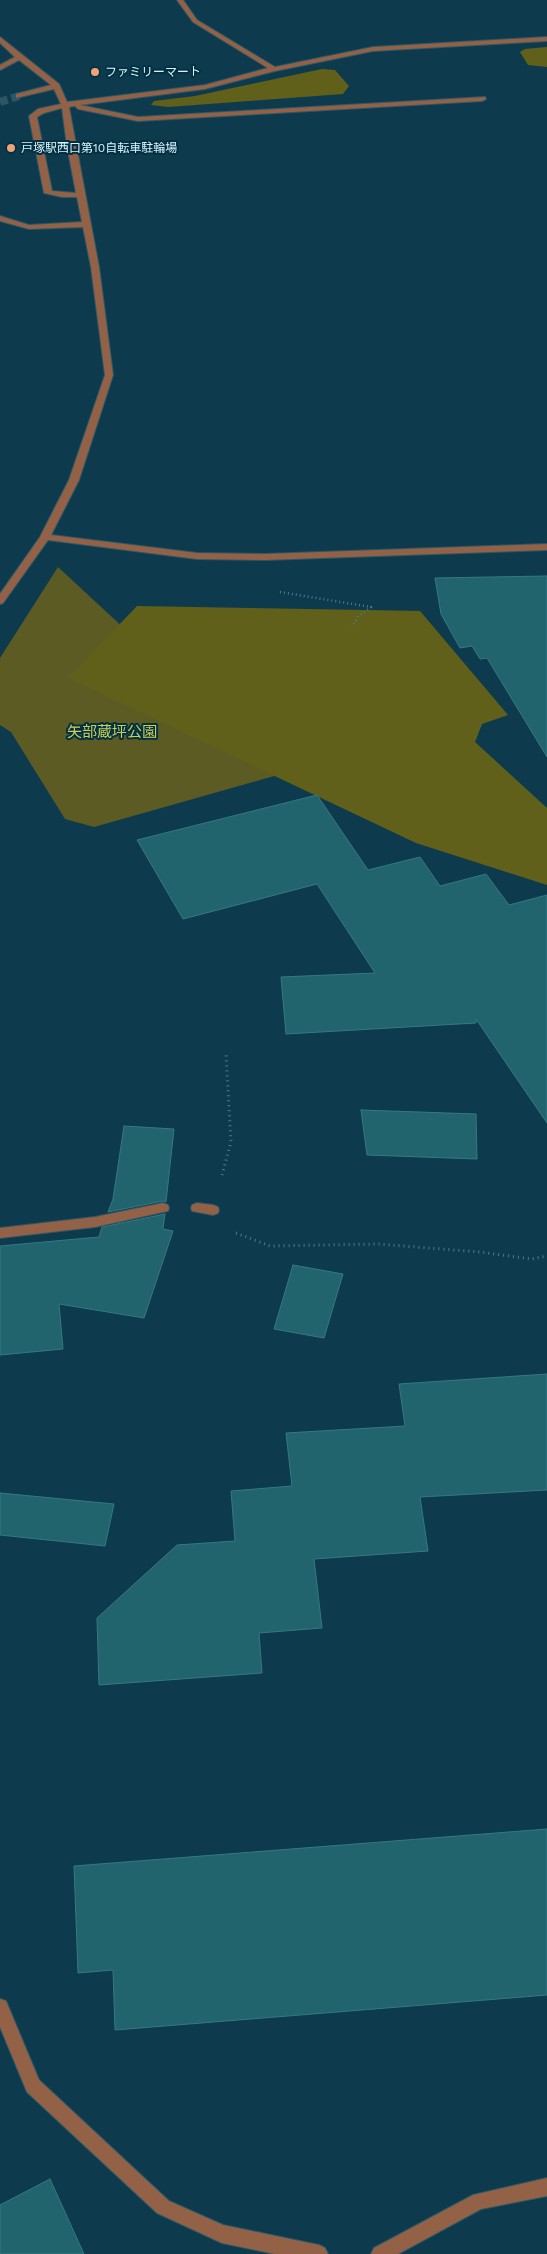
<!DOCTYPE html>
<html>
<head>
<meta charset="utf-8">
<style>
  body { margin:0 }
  canvas { display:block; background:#0d3b4d }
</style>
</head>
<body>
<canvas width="547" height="2254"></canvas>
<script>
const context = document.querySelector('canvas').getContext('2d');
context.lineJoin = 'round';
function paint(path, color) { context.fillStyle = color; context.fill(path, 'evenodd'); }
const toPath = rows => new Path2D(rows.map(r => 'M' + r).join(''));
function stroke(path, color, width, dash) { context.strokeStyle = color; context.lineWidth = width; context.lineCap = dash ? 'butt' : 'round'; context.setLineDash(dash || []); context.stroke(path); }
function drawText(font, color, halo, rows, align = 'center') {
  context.font = font + ' "Work Sans","Noto Sans JP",sans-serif'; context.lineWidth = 4; context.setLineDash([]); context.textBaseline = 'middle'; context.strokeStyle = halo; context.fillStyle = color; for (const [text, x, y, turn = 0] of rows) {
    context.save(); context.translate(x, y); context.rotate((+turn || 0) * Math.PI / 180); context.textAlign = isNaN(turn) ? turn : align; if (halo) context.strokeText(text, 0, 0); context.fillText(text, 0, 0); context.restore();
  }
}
const green = toPath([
  [58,567,183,683,313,765,94,827,65,819,11,732,0,725,0,658]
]);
const forest = toPath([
  [547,47,547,67,528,65,520,52,525,49],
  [322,69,335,70,349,86,343,94,168,107,151,105,154,101,195,96],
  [137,606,420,611,508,715,482,724,475,742,547,808,547,885,416,843,68,678]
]);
const building = toPath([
  [547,576,547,757,487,658,480,659,472,646,460,648,441,614,435,578,547,576],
  [317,795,368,870,420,857,440,886,486,874,509,905,547,895,547,1123,476,1019,476,1023,286,1034,281,977,375,973,317,884,183,919,137,840,317,795],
  [361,1110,476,1114,477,1159,367,1155,361,1110],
  [124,1126,174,1129,166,1202,163,1201,108,1212,113,1199,124,1126],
  [165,1214,163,1229,173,1231,144,1318,59,1304,63,1349,0,1355,0,1246,99,1237,102,1227,165,1214],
  [293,1265,343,1274,324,1338,274,1329,293,1265],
  [547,1374,547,1490,420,1497,428,1551,314,1559,322,1628,259,1633,262,1673,99,1685,97,1618,177,1545,235,1541,231,1491,292,1486,286,1433,405,1426,399,1384,547,1374],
  [0,1493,114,1504,105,1546,0,1535,0,1493],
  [547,1829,547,1995,115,2030,113,1970,78,1973,74,1866,547,1829],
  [50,2179,84,2254,0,2254,0,2205,50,2179]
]);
const minorTunnel = toPath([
  [0,102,19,96]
]);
const pathFar1 = toPath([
  [280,592,371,607,358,617,352,627]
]);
const path = toPath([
  [222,1175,231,1142,226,1054],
  [236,1233,270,1246,378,1244,480,1252,531,1259,547,1256]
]);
const minor = toPath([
  [177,0,183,0,197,20,275,67,373,47,547,37,547,41,373,51,275,71,205,89,80,105,138,117,485,97,486,99,482,101,138,121,78,109,75,106,69,107,99,267,113,375,79,480,51,535,197,553,265,554,547,544,547,550,265,560,197,559,48,540,3,603,0,604,0,594,40,537,69,480,105,375,91,267,83,227,29,229,0,221,0,216,29,225,82,222,77,197,62,197,44,193,29,116,38,109,61,104,54,89,16,98,16,94,51,85,19,60,0,70,0,65,15,57,0,43,0,37,59,84,67,102,205,85,268,68,193,22,177,0],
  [62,108,67,146,76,193,52,191,37,117,44,113,62,108],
  [163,1203,168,1205,169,1208,168,1211,95,1227,0,1238,0,1228,95,1217,163,1203],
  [197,1203,213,1205,218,1207,219,1210,218,1213,213,1215,192,1211,191,1208,192,1205,197,1203],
  [0,1999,6,2001,39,2080,169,2201,223,2225,319,2245,325,2248,328,2254,275,2254,222,2243,157,2213,27,2092,0,2027,0,1999],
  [547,2178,547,2196,481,2209,398,2254,371,2254,374,2248,473,2195,547,2178]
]);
const markers = [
  [95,72,5,"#f0a279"],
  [11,148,5,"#f0a279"]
];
const farPoinames = [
  ["ファミリーマート",105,72],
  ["戸塚駅西口第10自転車駐輪場",21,148]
];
const parkNames = [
  ["矢部蔵坪公園",112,733]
];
paint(green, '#5b5b23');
paint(forest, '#61601a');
paint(building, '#21646d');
stroke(building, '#337984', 1);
stroke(minorTunnel, '#2c5667', 8, [8, 4]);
stroke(minor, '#2e5869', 2);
stroke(pathFar1, '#527888', 2.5, [1, 3]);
stroke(path, '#527888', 3, [1, 4]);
paint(minor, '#936145');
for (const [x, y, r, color] of markers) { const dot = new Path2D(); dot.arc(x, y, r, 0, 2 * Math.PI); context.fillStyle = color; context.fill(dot); stroke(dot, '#013142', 2); }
drawText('12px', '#dbf2fd', '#013142', farPoinames, 'left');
drawText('15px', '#cece55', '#013142', parkNames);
</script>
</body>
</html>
